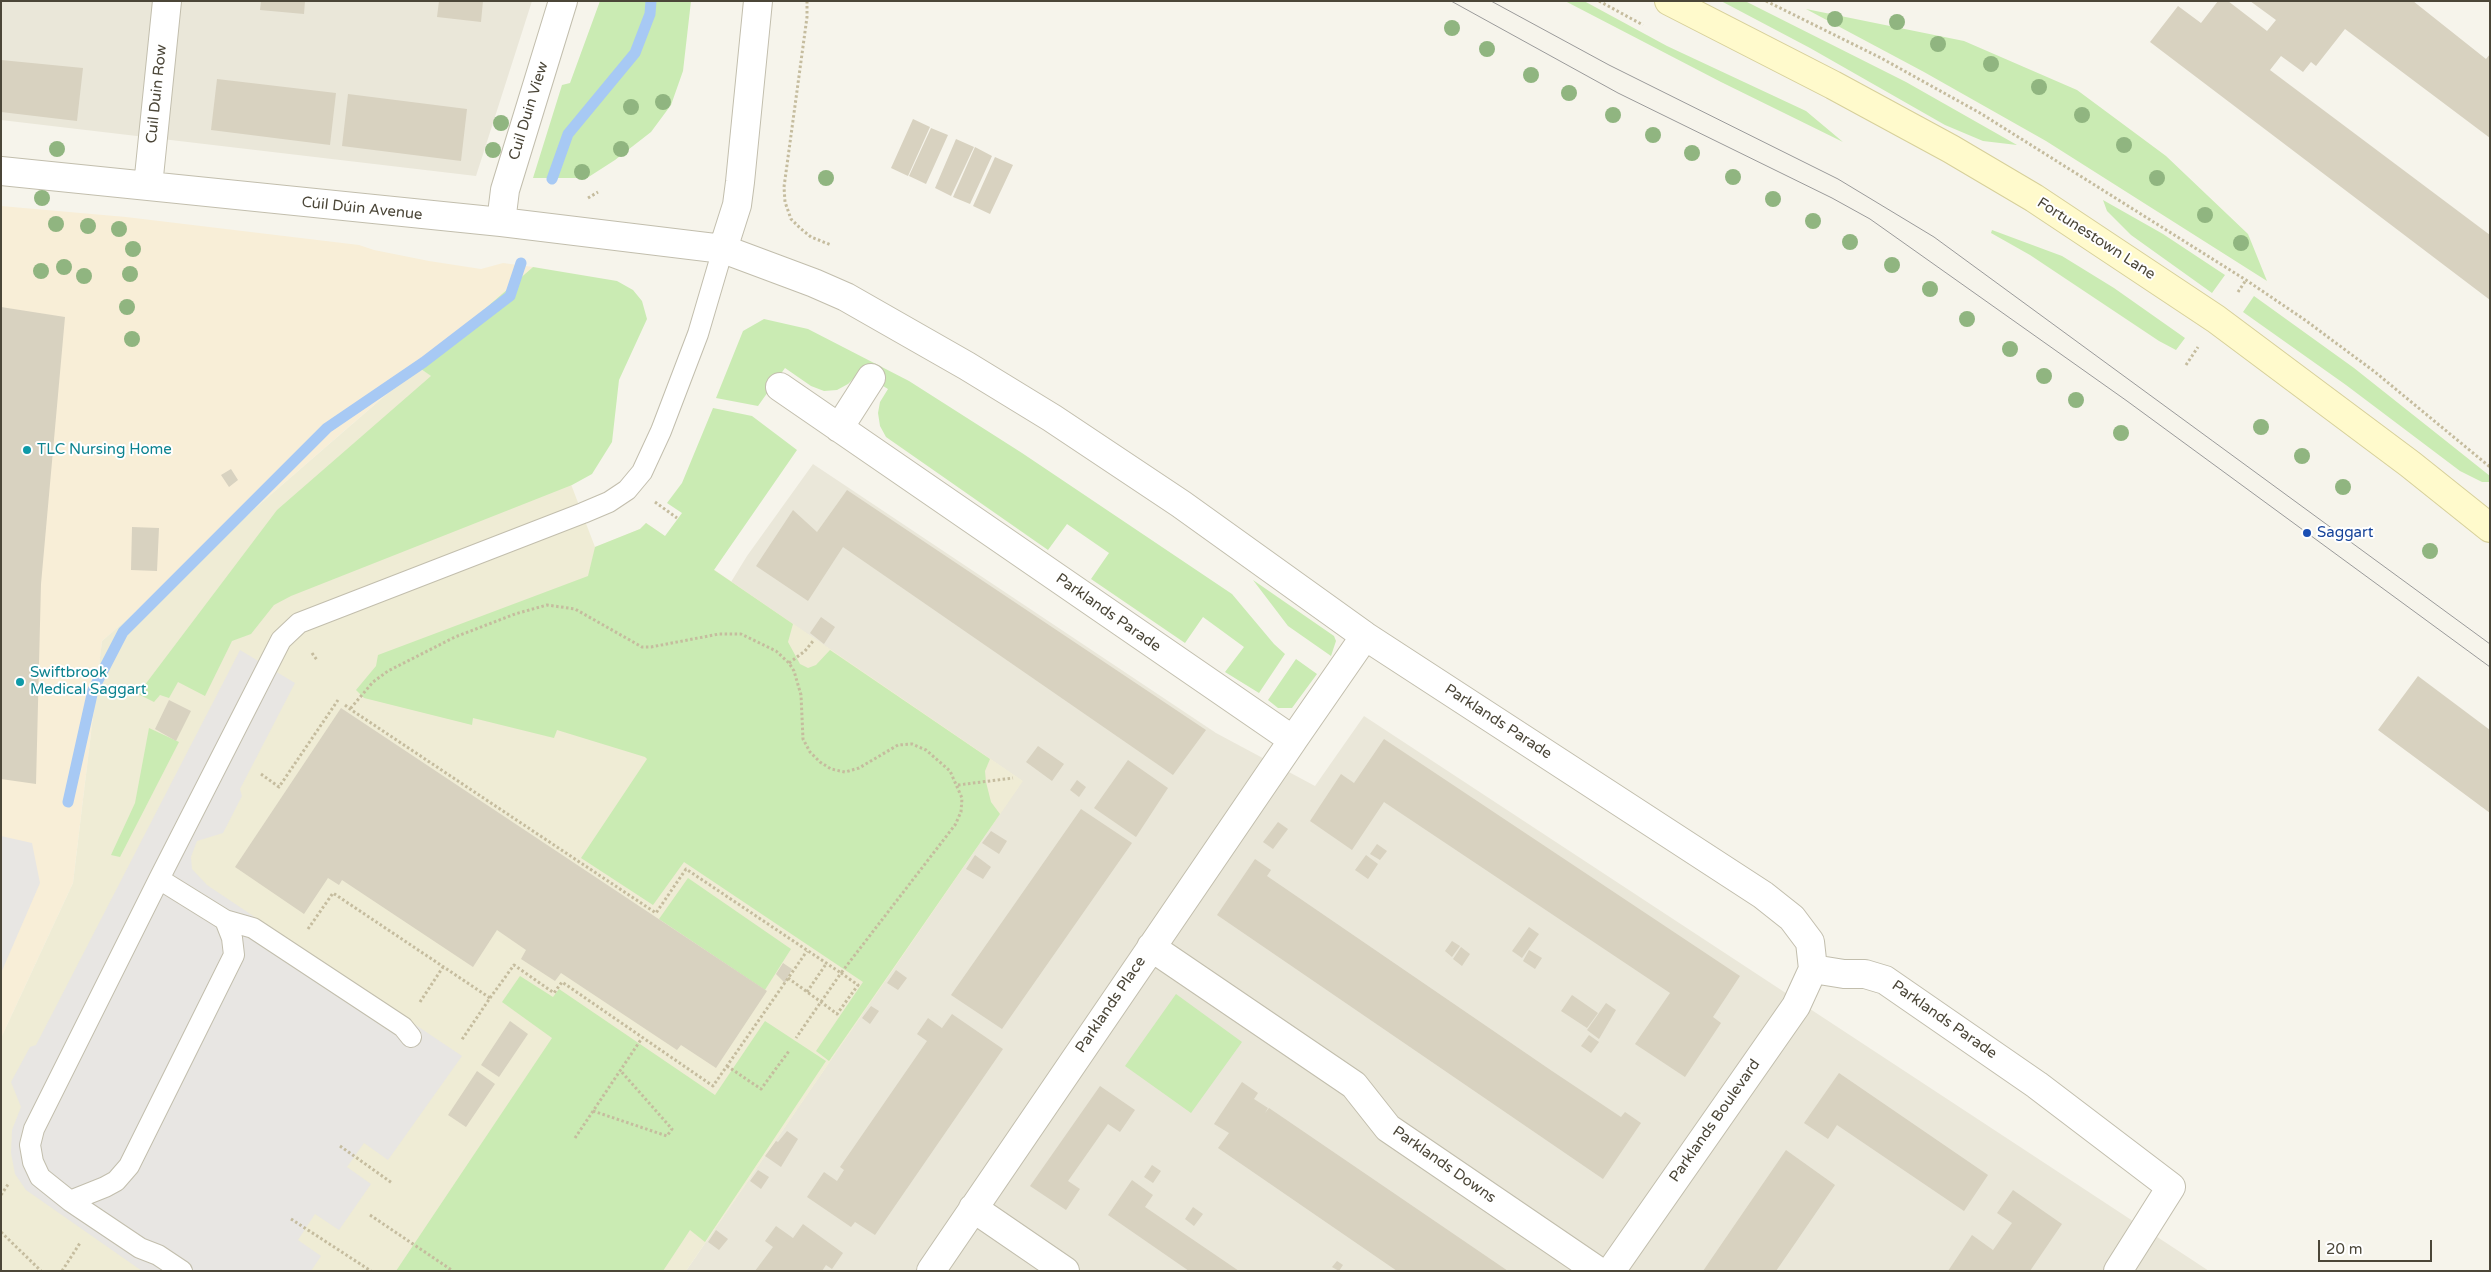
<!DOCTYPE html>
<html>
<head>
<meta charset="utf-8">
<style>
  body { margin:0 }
  #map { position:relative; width:2491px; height:1272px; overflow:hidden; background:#f6f4eb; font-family:"Varela Round",sans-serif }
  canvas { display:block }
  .frame { position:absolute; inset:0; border:2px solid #4b4638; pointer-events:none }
  .scale { position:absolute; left:2318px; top:1240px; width:114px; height:22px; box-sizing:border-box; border:2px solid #4b4638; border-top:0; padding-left:6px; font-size:15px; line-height:18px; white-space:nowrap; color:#4b4638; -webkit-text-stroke:4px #fff; paint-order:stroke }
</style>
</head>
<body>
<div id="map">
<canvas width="2491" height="1272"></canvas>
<div class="frame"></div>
<div class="scale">20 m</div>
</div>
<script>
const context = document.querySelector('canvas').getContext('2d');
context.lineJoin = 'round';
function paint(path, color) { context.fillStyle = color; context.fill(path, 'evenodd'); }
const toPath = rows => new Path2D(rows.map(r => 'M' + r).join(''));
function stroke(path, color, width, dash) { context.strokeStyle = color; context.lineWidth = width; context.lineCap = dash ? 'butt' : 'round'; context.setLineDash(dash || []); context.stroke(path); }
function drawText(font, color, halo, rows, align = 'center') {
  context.font = font + ' "Varela Round",sans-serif'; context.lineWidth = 4; context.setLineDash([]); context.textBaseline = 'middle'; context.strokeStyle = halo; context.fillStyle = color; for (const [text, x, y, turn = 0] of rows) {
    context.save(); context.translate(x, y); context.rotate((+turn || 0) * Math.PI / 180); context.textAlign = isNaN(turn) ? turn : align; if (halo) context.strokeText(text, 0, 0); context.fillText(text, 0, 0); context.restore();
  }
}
const residential = toPath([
  [1,1,532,1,476,176,1,120],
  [813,464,1216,733,1315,786,1364,716,2209,1271,686,1271,1022,781,731,582,747,556]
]);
const commercial = toPath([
  [1,206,126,217,359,245,374,250,429,261,481,269,503,263,533,267,102,641,73,883,1,1038]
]);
const education = toPath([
  [418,367,564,466,595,547,640,529,646,523,1023,781,686,1271,1,1271,1,1038,73,883,102,641]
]);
const green = toPath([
  [600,1,691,1,683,71,671,105,651,132,615,160,587,178,533,178,562,85,570,83],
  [1565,1,1584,1,1667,46,1806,111,1843,142,1721,82],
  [1721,1,1745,1,1906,82,2017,145,1983,141,1945,125,1810,48],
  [1806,9,1964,41,2077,90,2166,156,2248,234,2267,281,2046,141,1924,72],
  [2103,200,2163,234,2225,275,2212,293,2131,235,2107,211],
  [1992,230,2062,256,2114,288,2185,338,2176,350,2159,341,2030,255,1991,233],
  [533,267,617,281,633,290,642,301,647,319,619,380,612,442,592,474,572,485,291,596,274,605,251,634,232,641,205,696,178,682,169,698,160,695,154,702,138,694,277,510,431,376,418,367],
  [2254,296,2354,368,2441,437,2490,476,2490,482,2482,482,2460,471,2346,385,2243,312],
  [764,319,808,329,909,381,1022,453,1232,594,1274,644,1285,654,1259,693,1225,672,1244,647,1203,617,1185,643,1091,579,1109,553,1067,524,1048,550,886,437,880,426,878,413,880,402,888,389,860,372,848,384,837,390,824,391,811,386,785,368,758,406,716,398,743,331],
  [713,408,752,416,797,450,714,570,793,624,788,642,800,664,808,668,816,665,830,650,990,759,985,771,986,782,991,802,1000,814,829,1061,816,1051,863,982,684,862,653,905,581,858,647,759,645,757,557,730,554,738,473,718,472,725,364,698,356,690,376,666,378,655,588,576,595,547,640,529,646,523,665,536,682,513,667,503,682,483],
  [1253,580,1334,636,1336,641,1331,656,1288,626],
  [1296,659,1317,674,1292,708,1278,708,1268,700],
  [149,728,179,742,120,857,111,855,135,803],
  [688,878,791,949,765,990,659,919],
  [520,976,553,997,559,989,715,1095,765,1021,826,1061,705,1242,690,1230,663,1271,396,1271,552,1038,502,1002],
  [1176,994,1242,1042,1191,1113,1125,1066]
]);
const parking = toPath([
  [240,650,295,683,240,789,242,796,223,833,197,841,191,857,192,869,207,885,462,1056,388,1160,364,1143,347,1167,371,1184,339,1230,315,1214,298,1240,321,1256,311,1271,142,1271,26,1190,15,1174,11,1153,12,1130,21,1107,11,1082,30,1047,36,1045],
  [1,836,32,843,40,883,1,973]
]);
const stream = toPath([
  [552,179,568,134,635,53,650,14,651,1],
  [68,802,93,690,123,632,327,428,424,362,510,296,521,263]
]);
const building = toPath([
  [261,1,305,1,304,14,260,10],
  [439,1,483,1,481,22,437,17],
  [2218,1,2228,1,2267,31,2276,20,2250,1,2413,1,2486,59,2490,54,2490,138,2345,29,2316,66,2311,62,2303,72,2281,56,2270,70,2490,235,2490,300,2150,42,2178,6,2201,23],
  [1,60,83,68,77,121,1,112],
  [217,79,336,93,330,145,211,130],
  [348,94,467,109,461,161,342,146],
  [913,119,930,127,908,176,891,168],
  [931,128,948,135,926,184,909,176],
  [956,139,974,147,951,196,935,188],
  [975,147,992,156,970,204,953,197],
  [995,157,1013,165,990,214,973,206],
  [1,307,65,317,41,584,36,784,1,779],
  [231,469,238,480,229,487,221,475],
  [847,490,1206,730,1173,775,843,547,808,601,756,566,793,510,817,532],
  [132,527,159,528,157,571,131,570],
  [821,617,835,627,824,644,810,633],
  [2418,676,2490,730,2490,813,2378,730],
  [169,700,191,711,176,741,155,729],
  [341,708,767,991,716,1068,681,1045,677,1050,561,973,555,981,521,959,526,950,497,930,473,967,342,880,339,885,328,878,304,914,235,867],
  [1384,739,1740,976,1713,1017,1721,1023,1685,1077,1635,1044,1670,993,1384,802,1352,850,1310,821,1341,774,1354,783],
  [1038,746,1064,764,1052,781,1026,762],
  [1128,760,1168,788,1136,837,1094,808],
  [1077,780,1086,787,1079,797,1070,790],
  [1081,809,1132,843,1002,1029,951,995],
  [1278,822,1288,829,1273,849,1263,842],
  [991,831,1007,841,999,854,982,843],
  [1377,844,1387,851,1380,860,1370,854],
  [975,855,991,867,983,879,966,869],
  [1366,855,1378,864,1368,879,1355,870],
  [1255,859,1271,870,1267,876,1552,1071,1621,1117,1625,1112,1641,1123,1603,1179,1217,915],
  [1529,927,1539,934,1522,958,1512,951],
  [1452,941,1460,946,1452,957,1445,951],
  [1461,947,1470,954,1462,966,1453,959],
  [1529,950,1542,958,1535,969,1523,961],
  [783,963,792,969,785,983,776,974],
  [896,970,907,978,898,990,887,983],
  [1572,995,1598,1013,1587,1028,1561,1011],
  [1606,1003,1616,1010,1599,1039,1587,1030],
  [871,1006,879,1011,870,1024,862,1018],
  [952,1014,1003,1049,875,1235,855,1222,851,1227,807,1197,824,1172,837,1181,844,1170,840,1167,927,1041,917,1034,928,1018,942,1028],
  [510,1021,528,1034,499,1077,481,1065],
  [1589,1035,1599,1042,1591,1053,1581,1046],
  [477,1071,495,1084,466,1127,448,1115],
  [1839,1073,1988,1175,1964,1211,1837,1125,1828,1139,1804,1123],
  [1242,1082,1258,1093,1254,1099,1268,1108,1265,1113,1269,1108,1508,1271,1397,1271,1218,1148,1229,1133,1214,1124],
  [1100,1086,1135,1110,1120,1132,1108,1124,1068,1181,1080,1189,1066,1210,1030,1186],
  [787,1131,798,1139,781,1167,765,1156,776,1141,778,1142],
  [1786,1150,1835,1185,1794,1245,1776,1271,1703,1271],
  [1152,1165,1161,1171,1153,1183,1144,1177],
  [758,1170,769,1177,761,1189,750,1181],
  [1132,1180,1153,1195,1145,1207,1239,1271,1189,1271,1108,1215],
  [2013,1190,2062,1224,2030,1271,1948,1271,1972,1235,1993,1250,2012,1223,1997,1213],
  [1193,1207,1203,1214,1194,1226,1185,1219],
  [803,1224,843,1253,832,1269,826,1265,822,1271,755,1271,773,1247,765,1241,776,1226,793,1238],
  [716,1230,728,1239,719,1250,708,1242],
  [1337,1261,1343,1265,1339,1271,1332,1267]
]);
const path = toPath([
  [807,1,807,17,784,187,785,202,791,219,800,228,811,237,831,245],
  [1599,1,1643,25],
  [1766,1,1881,58,1980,113,2246,280,2305,320,2375,372,2490,467],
  [588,198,598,192],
  [2238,292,2246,280],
  [2186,365,2198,347],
  [655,502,677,518],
  [312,653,317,660],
  [789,663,805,651,813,641],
  [345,705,350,709,656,913,686,869,841,973,955,825,961,812,962,798,950,771,926,750,912,744,898,745,859,768,845,772,831,769,820,762,810,752,803,739,801,695,794,671,789,663,776,651,741,634,719,634,651,647,642,647,575,609,547,605,515,614,455,637,388,671,373,682,350,709],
  [261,774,279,787,338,700],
  [958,785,1013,778],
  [308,929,333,893,490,998,461,1041],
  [788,978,821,1002,837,1014,858,985,841,973,821,1002,816,1009,796,1038],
  [807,992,826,964],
  [490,998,514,965,554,993,562,982,713,1086,807,951],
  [420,1002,443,967],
  [727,1066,761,1089,789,1051],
  [593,1111,667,1136,672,1129,620,1070],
  [575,1138,642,1038],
  [340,1146,392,1183],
  [1,1195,9,1183],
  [370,1215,453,1271],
  [291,1219,371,1271],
  [1,1232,41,1271],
  [62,1271,80,1243]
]);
const lane = toPath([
  [159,879,225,920,232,938,234,955,129,1166,116,1181,105,1187,70,1201,40,1177,33,1162,30,1145,34,1129,159,879,281,640,299,623,583,513,609,502,627,490,642,472,661,431,698,334,723,249],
  [225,920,253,928,403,1027,411,1037],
  [70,1201,140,1248,158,1255,182,1271]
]);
const street = toPath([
  [1,171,501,222,723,249,814,283,846,297,967,366,1052,418,1181,504,1365,636,1763,895,1792,918,1810,942,1813,969],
  [148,186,167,1],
  [501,222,505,190,563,1],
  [723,249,737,205,740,182,758,1],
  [780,387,1293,740,1365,636],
  [839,428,871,378],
  [1151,947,1354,1085,1388,1128,1598,1271],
  [1813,969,1844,974,1865,974,1885,980,2037,1085,2171,1187,2118,1271],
  [973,1208,1065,1271],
  [931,1271,1293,740],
  [1611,1271,1796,1006,1813,969]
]);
const secondary = toPath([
  [1669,1,1833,85,1951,149,2034,198,2216,319,2410,464,2490,528]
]);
const tram = toPath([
  [1451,1,1618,93,1832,198,1870,219,2127,401,2490,667],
  [1491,1,1609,65,1838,179,1934,237,2490,644]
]);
const trees = [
  [1835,19],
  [1897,22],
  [1452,28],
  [1938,44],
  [1487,49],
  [1991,64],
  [1531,75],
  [2039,87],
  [1569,93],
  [663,102],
  [631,107],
  [1613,115],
  [2082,115],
  [501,123],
  [1653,135],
  [2124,145],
  [57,149],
  [621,149],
  [493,150],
  [1692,153],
  [582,172],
  [1733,177],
  [826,178],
  [2157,178],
  [42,198],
  [1773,199],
  [2205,215],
  [1813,221],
  [56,224],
  [88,226],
  [119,229],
  [1850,242],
  [2241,243],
  [133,249],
  [1892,265],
  [64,267],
  [41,271],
  [130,274],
  [84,276],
  [1930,289],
  [127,307],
  [1967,319],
  [132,339],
  [2010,349],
  [2044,376],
  [2076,400],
  [2261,427],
  [2121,433],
  [2302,456],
  [2343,487],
  [2430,551]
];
const markers = [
  [27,450,5,"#0f9aa8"],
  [2307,533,5,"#1a4fb4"],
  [20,682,5,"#0f9aa8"]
];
const streetNames = [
  ["Cuil Duin Row",157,94,-84],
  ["Cuil Duin View",529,111,-73],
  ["Cúil Dúin Avenue",362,209,6],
  ["Fortunestown Lane",2096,239,33],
  ["Parklands Parade",1108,613,35],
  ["Parklands Parade",1498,722,33],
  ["Parklands Place",1111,1005,-56],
  ["Parklands Parade",1944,1020,35],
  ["Parklands Boulevard",1715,1121,-55],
  ["Parklands Downs",1444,1165,35]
];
const cultureNames = [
  ["TLC Nursing Home",37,450],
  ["Swiftbrook",30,673],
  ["Medical Saggart",30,690]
];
const transitNames = [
  ["Saggart",2317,533]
];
paint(residential, '#eae7d9');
paint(commercial, '#f8eed7');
paint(education, '#efecd5');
paint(green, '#caebb3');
paint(parking, '#e8e6e3');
stroke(stream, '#a7c9f4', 11);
paint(building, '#d8d2c0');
stroke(lane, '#c2bead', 22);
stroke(street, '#c2bead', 30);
stroke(secondary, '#d7d09a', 30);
stroke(path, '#c5bc9e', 3, [2.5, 2.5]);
stroke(lane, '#fff', 20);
stroke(street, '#fff', 28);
stroke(secondary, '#fffacc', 28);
stroke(tram, '#9a9a9a', 1);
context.fillStyle = '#90b580';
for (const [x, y] of trees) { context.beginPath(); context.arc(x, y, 8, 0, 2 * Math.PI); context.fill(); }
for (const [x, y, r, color] of markers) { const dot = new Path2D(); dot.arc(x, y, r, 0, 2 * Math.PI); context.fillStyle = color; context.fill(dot); stroke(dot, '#fff', 2); }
drawText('15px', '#4b4638', '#fff', streetNames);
drawText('15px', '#0d838f', '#fff', cultureNames, 'left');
drawText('15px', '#164399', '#fff', transitNames, 'left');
</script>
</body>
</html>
